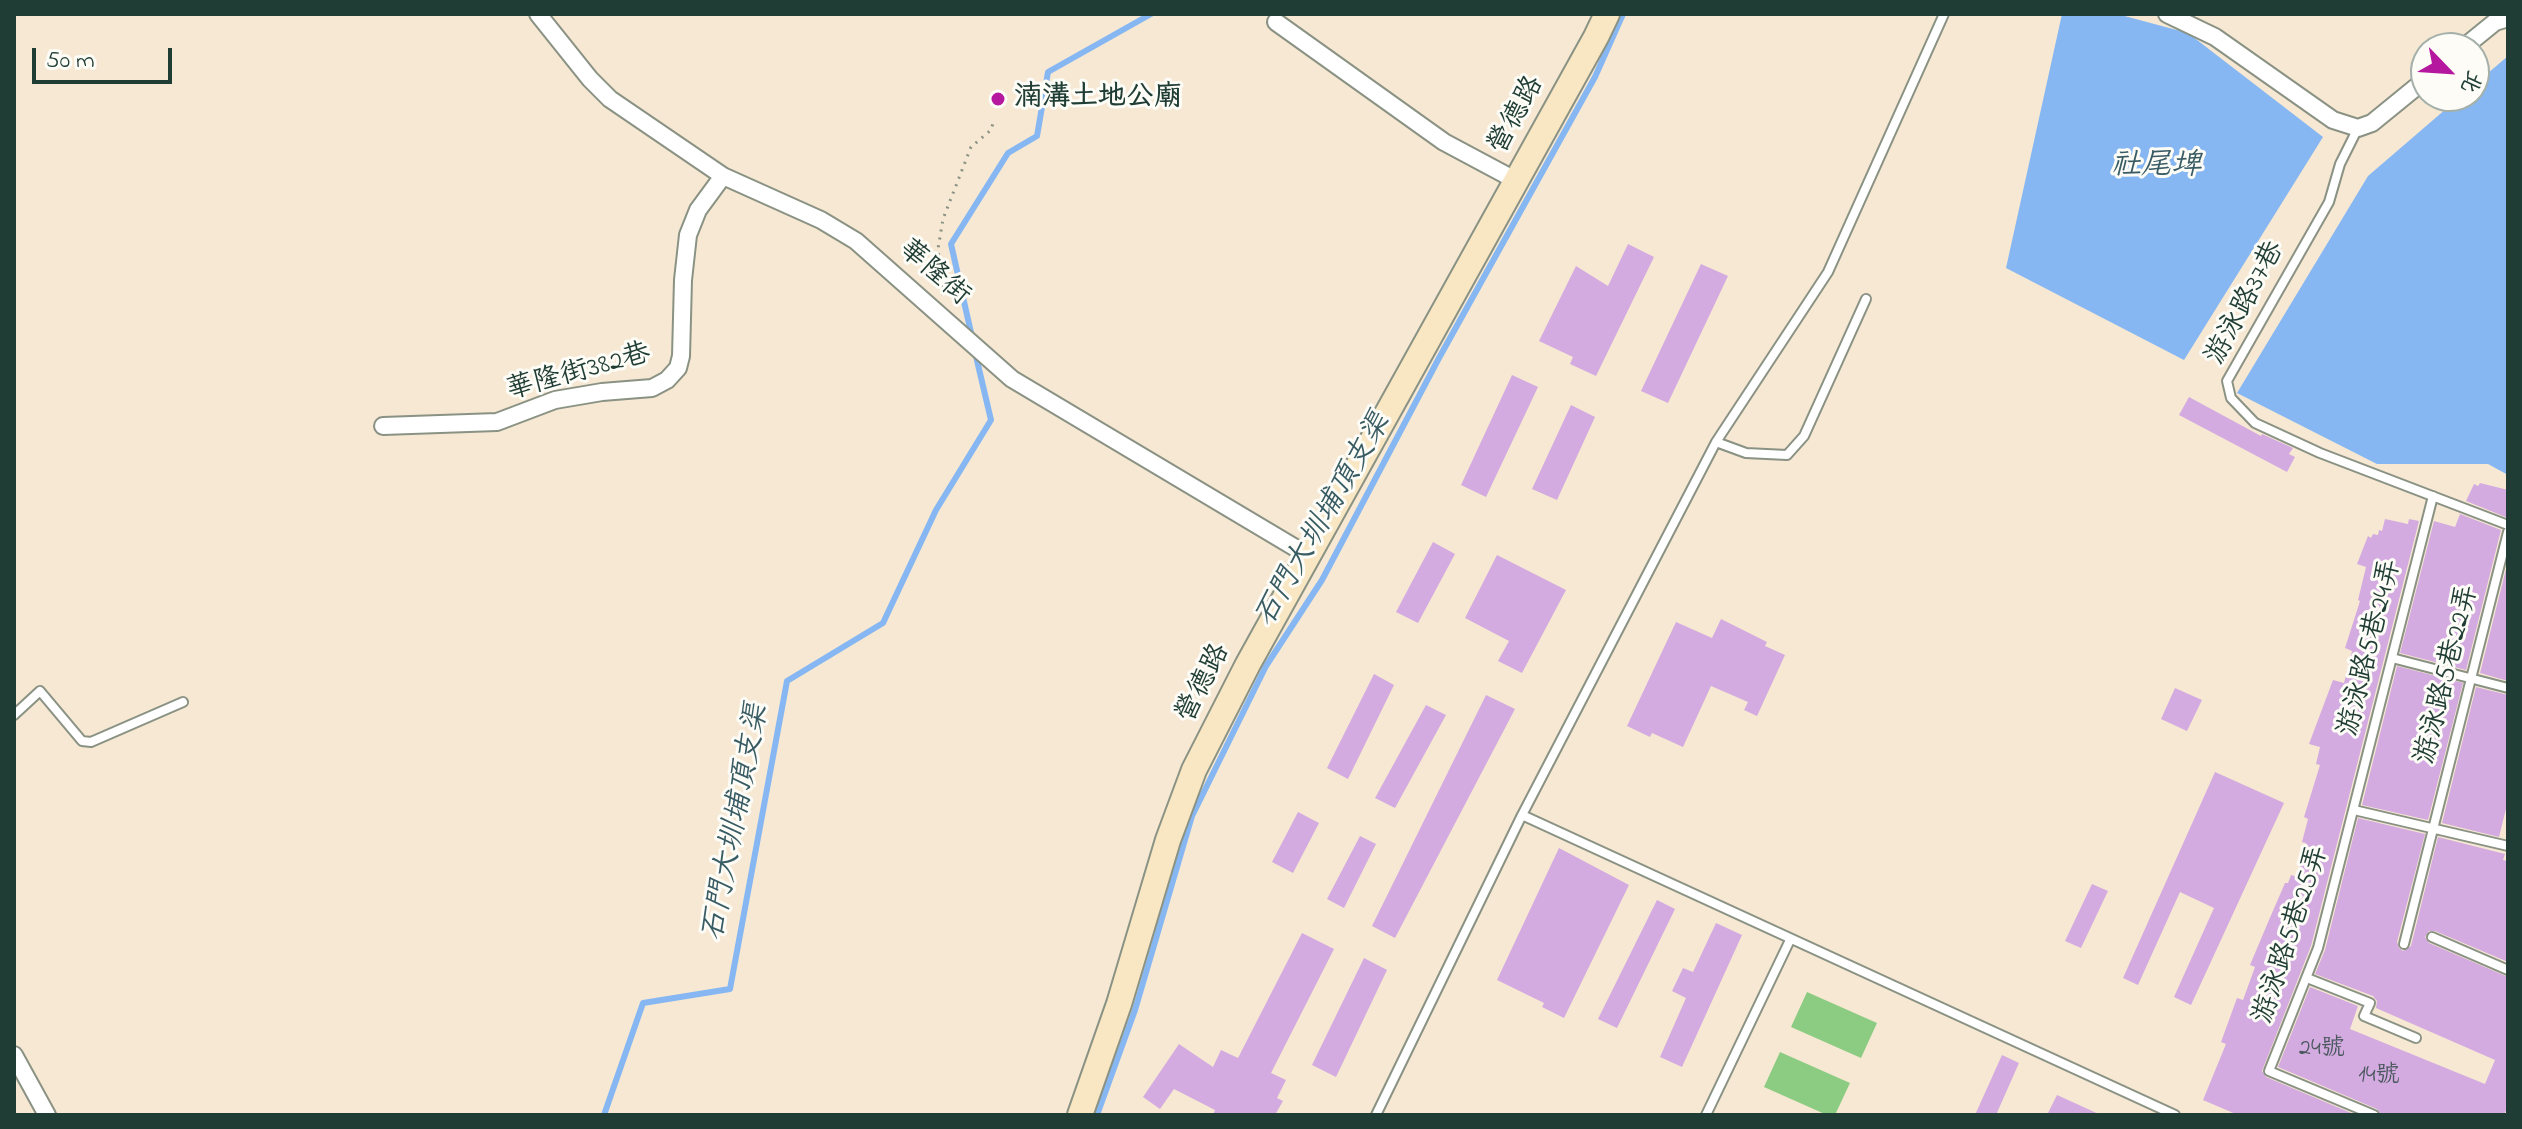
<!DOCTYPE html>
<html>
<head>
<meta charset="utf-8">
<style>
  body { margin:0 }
  #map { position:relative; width:2522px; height:1129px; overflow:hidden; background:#f6e8d3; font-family:"Indie Flower","LXGW WenKai TC",sans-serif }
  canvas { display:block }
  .frame { position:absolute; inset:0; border:16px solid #1f3d34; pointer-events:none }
  .north { position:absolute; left:2410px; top:32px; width:80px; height:80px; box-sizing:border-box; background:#fdfcf7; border:2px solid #a4b0a9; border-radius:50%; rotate:115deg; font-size:22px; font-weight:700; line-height:32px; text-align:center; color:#1f3d34 }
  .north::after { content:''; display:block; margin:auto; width:28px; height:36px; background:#b5179e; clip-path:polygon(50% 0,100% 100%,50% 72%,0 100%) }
  .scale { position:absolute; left:32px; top:48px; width:140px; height:36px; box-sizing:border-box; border:4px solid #1f3d34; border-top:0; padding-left:10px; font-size:24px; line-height:28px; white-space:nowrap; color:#1f3d34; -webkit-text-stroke:6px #fdfcf7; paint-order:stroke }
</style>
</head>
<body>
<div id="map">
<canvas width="2522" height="1129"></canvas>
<div class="frame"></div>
<div class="north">北</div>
<div class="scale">50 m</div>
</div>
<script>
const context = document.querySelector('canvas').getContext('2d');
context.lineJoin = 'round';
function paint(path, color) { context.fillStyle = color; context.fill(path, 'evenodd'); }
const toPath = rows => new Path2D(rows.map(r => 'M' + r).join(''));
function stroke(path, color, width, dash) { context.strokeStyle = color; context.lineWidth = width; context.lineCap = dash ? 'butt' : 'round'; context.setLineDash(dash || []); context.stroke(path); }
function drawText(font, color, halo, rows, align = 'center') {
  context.font = font + ' "Indie Flower","LXGW WenKai TC",sans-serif'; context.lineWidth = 6; context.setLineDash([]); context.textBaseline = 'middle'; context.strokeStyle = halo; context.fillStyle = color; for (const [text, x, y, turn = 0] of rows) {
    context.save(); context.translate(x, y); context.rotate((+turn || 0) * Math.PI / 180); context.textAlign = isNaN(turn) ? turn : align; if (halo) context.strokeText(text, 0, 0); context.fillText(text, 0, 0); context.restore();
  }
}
const green = toPath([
  [1807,992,1877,1023,1861,1058,1791,1027],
  [1780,1052,1850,1083,1835,1115,1827,1115,1764,1087]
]);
const water = toPath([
  [2062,14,2117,14,2188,33,2323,137,2184,360,2006,268],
  [2508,56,2508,475,2488,464,2377,464,2237,393,2368,176,2461,96,2474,96,2474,85]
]);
const stream = toPath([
  [972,337,951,244,1008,153,1037,136,1048,72,1151,14],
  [604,1115,643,1003,730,989,787,681,883,623,936,510,991,420,975,352],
  [1097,1115,1135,1010,1192,816,1266,666,1322,580,1439,358,1595,77,1623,14]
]);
const building = toPath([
  [1628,244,1654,257,1596,376,1570,364,1573,357,1539,341,1576,266,1608,286],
  [1701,264,1728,276,1668,403,1641,391],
  [1512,375,1538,387,1486,497,1461,485],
  [2189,397,2261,436,2262,434,2293,448,2289,454,2295,457,2287,472,2179,415],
  [1571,405,1595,417,1557,500,1532,489],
  [2480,483,2508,490,2508,518,2466,501,2474,484,2478,486],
  [2460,514,2501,530,2466,670,2400,653,2434,521,2455,527],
  [2385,519,2408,524,2409,519,2419,521,2311,946,2262,1071,2266,1077,2356,1115,2238,1115,2203,1100,2226,1044,2221,1042,2237,998,2243,1000,2255,967,2250,965,2269,920,2285,883,2288,883,2291,875,2297,877,2306,843,2302,842,2308,819,2304,817,2320,765,2316,764,2320,747,2309,744,2333,680,2344,683,2352,651,2345,648,2360,601,2358,600,2366,567,2357,564,2368,536,2371,538,2373,534,2378,535,2379,530,2382,531],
  [1433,542,1455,554,1418,623,1396,612],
  [1497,555,1566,590,1522,673,1498,661,1509,641,1465,618],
  [2508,561,2508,681,2480,673],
  [1721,619,1767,642,1765,646,1785,655,1757,716,1744,710,1748,702,1711,686,1683,747,1652,733,1650,737,1627,726,1676,622,1712,638],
  [2397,666,2463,683,2428,820,2362,805],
  [1374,674,1394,685,1348,779,1327,768],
  [2476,687,2508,695,2508,801,2499,837,2442,823],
  [2175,688,2202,700,2187,731,2161,719],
  [1486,695,1515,709,1395,938,1372,926],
  [1426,705,1446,715,1395,808,1375,798],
  [2215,772,2284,803,2191,1005,2174,997,2214,908,2180,892,2138,985,2123,978],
  [1298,812,1319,823,1293,873,1272,862],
  [2358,818,2425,834,2397,942,2399,948,2403,951,2411,946,2438,837,2505,854,2503,860,2508,861,2508,962,2435,931,2429,931,2425,937,2429,943,2508,977,2508,1106,2504,1115,2381,1115,2377,1109,2278,1067,2310,987,2358,1006,2350,1029,2485,1084,2495,1060,2376,1008,2377,1001,2373,996,2315,974,2325,950],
  [1360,836,1376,844,1344,908,1327,899],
  [1559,848,1629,885,1564,1018,1542,1007,1544,1003,1497,980],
  [2092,884,2108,891,2081,948,2065,941],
  [1657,900,1675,909,1617,1028,1598,1019],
  [1716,923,1742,935,1682,1067,1660,1057,1686,998,1672,991,1683,968,1693,972],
  [1302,933,1334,949,1271,1073,1286,1080,1277,1098,1283,1101,1275,1115,1213,1115,1215,1110,1174,1089,1160,1109,1143,1097,1179,1044,1213,1067,1221,1050,1238,1058],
  [1364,958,1387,970,1336,1077,1312,1065],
  [2002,1055,2019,1063,1996,1115,1975,1115],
  [2057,1095,2101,1115,2047,1115]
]);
const path = toPath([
  [943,295,938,249,943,219,971,147,991,130,994,120]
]);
const lane = toPath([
  [2358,128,2340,164,2329,202,2227,381,2231,398,2255,423,2320,453,2508,525],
  [1716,442,1746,453,1787,455,1804,436,1866,299],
  [2392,658,2508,688],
  [14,715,40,691,82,741,91,742,183,702],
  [2354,810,2508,846],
  [1522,815,2175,1115],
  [2432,937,2508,970],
  [2404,944,2508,532],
  [2307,978,2370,1003,2364,1016,2416,1038],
  [1376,1115,1522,815,1716,442,1828,272,1944,14],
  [1706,1115,1790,940],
  [2374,1115,2269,1071,2318,948,2433,496]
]);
const street = toPath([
  [538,14,590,79,610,99,723,176,821,220,856,241,1012,379,1309,556],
  [2167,14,2215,37,2333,120,2358,128,2372,123,2426,79],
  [1276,22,1444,142,1517,181],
  [2463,48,2495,22,2508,18],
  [383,426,497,422,555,400,602,392,652,388,667,380,678,368,681,356,683,280,688,235,698,210,723,176],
  [14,1055,47,1115]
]);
const secondary = toPath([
  [1080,1115,1119,1004,1168,840,1194,770,1248,664,1596,37,1607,14]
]);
const markers = [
  [998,99,8,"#b5179e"]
];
const numberNames = [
  ["24號",2322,1050],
  ["14號",2379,1077]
];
const poiNames = [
  ["湳溝土地公廟",1014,99]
];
const streetNames = [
  ["營德路",1518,116,-61],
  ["華隆街",933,274,41],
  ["游泳路37巷",2247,304,-62],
  ["華隆街382巷",579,374,-15],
  ["游泳路5巷24弄",2372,648,-76],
  ["游泳路5巷22弄",2449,675,-76],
  ["營德路",1205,684,-63],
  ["游泳路5巷25弄",2293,935,-72]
];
const waterNames = [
  ["社尾埤",2156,168],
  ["石門大圳埔頂支渠",1325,521,-60],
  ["石門大圳埔頂支渠",738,823,-79]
];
paint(green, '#8ccc82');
paint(water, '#86b7f2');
stroke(stream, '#86b7f2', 6);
paint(building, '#d4abe0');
stroke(lane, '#8a9284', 12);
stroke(street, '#8a9284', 20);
stroke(secondary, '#8a9284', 28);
stroke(path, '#8a9284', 3, [2, 6]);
stroke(lane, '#fff', 8);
stroke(street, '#fff', 16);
stroke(secondary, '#f9e7c3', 24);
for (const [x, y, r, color] of markers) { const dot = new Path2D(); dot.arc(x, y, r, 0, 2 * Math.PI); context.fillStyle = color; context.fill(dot); stroke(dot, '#fdfcf7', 3); }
drawText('24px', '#4c585f', null, numberNames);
drawText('bold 28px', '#1f3d34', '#fdfcf7', poiNames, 'left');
drawText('28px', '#1f3d34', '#fdfcf7', streetNames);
drawText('italic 30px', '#395c64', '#fdfcf7', waterNames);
</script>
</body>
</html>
